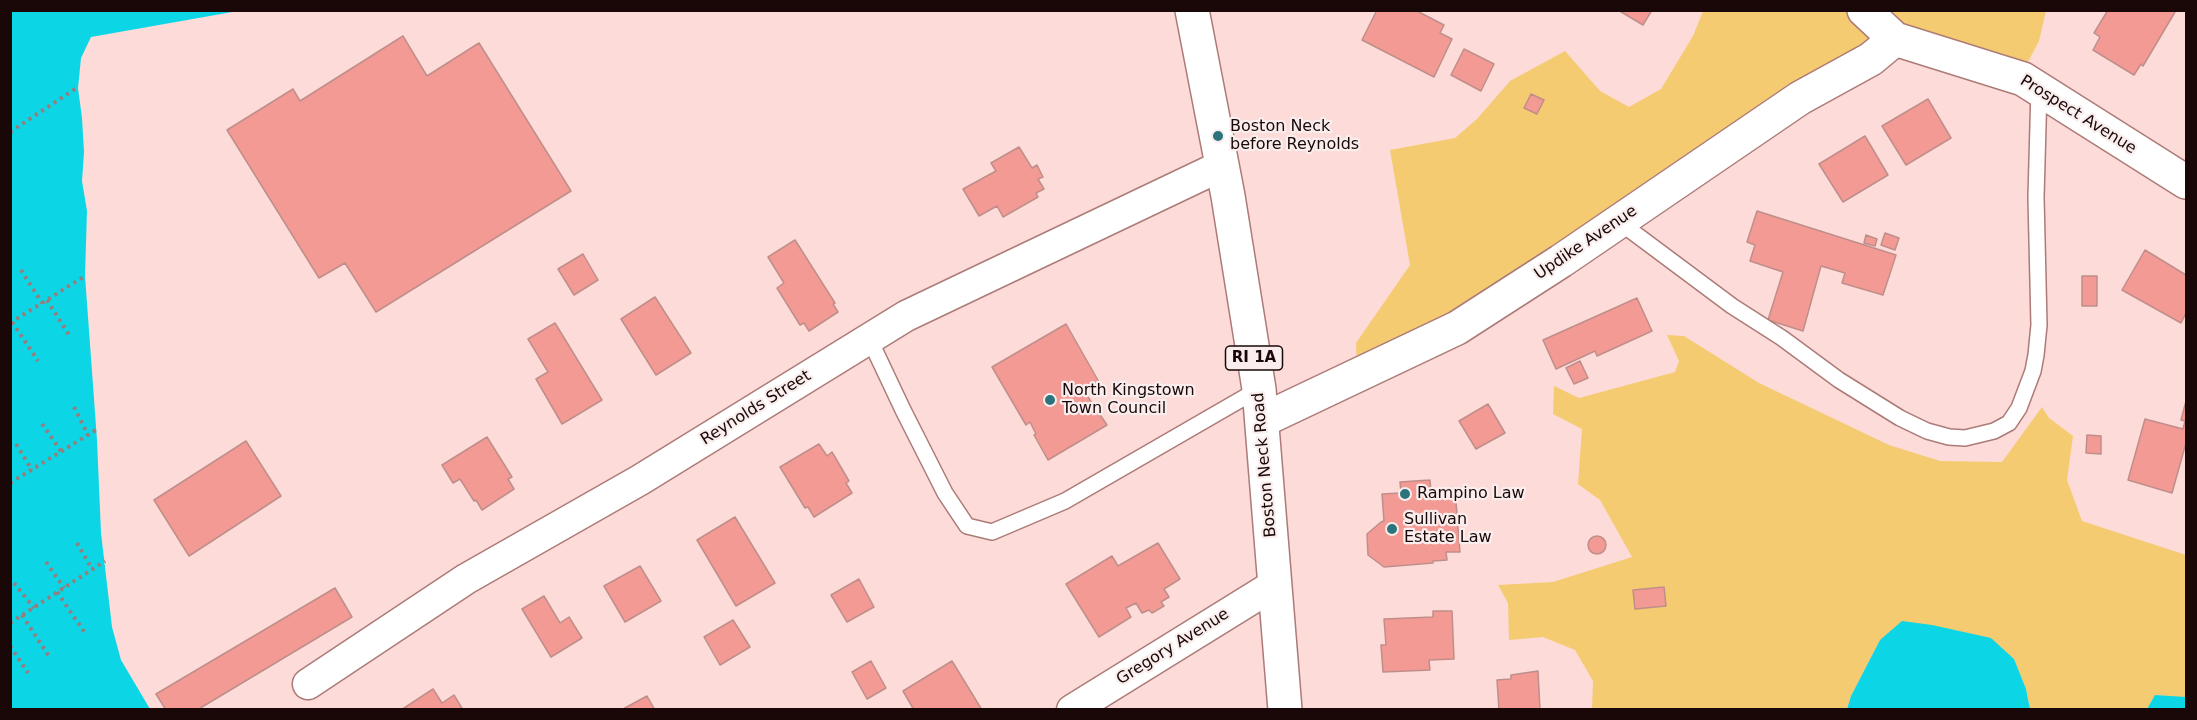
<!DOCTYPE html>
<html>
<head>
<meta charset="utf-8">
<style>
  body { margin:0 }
  #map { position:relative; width:2197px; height:720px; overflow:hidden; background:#fcdbd8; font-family:"DejaVu Sans",sans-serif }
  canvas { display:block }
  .frame { position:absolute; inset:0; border:12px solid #190807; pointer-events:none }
</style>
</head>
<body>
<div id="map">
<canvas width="2197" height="720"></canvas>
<div class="frame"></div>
</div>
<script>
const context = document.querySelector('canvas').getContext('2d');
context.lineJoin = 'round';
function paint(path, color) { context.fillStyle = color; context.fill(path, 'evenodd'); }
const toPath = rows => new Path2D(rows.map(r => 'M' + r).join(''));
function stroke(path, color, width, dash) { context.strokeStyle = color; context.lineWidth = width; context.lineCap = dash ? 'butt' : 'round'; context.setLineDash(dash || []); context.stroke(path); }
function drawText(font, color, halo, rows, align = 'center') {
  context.font = font + ' "DejaVu Sans",sans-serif'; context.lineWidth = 4.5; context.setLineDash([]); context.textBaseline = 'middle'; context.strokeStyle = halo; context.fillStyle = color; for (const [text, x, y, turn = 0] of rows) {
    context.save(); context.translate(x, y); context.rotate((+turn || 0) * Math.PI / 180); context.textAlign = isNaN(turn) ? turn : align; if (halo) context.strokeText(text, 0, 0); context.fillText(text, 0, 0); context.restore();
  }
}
const green = toPath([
  [1703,11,2046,11,2039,41,2019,79,1933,34,1888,57,1462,330,1357,368,1356,343,1410,265,1390,150,1455,138,1477,119,1510,81,1565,51,1600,91,1629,107,1661,89,1693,36],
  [1667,335,1684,336,1759,383,1889,445,1940,461,2002,462,2042,407,2049,418,2073,436,2067,480,2082,521,2186,555,2186,698,2155,695,2147,709,2030,709,2026,689,1880,640,1851,696,1847,709,1592,709,1593,681,1575,650,1543,637,1509,640,1508,603,1498,585,1553,582,1632,557,1600,500,1578,484,1582,429,1553,414,1554,386,1579,398,1675,372,1679,361]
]);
const water = toPath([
  [10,11,238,11,91,37,81,58,78,88,82,118,84,152,82,181,87,211,85,276,97,440,101,533,112,627,121,660,150,709,11,709],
  [1902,621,1932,625,1991,638,2014,659,2026,689,2030,709,1847,709,1851,696,1880,640],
  [2155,695,2186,697,2186,709,2147,709]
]);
const building = toPath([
  [1377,10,1415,10,1444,25,1440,33,1452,39,1434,77,1362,40,1377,10],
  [1618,10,1652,10,1643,25,1618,10],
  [2108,10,2173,10,2175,12,2143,66,2141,64,2134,75,2093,50,2100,37,2094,33,2108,10],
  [403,36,427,76,479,43,571,191,376,312,345,263,319,278,227,130,293,89,300,101,403,36],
  [1464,49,1494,64,1481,91,1451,75,1464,49],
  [1531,94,1544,100,1537,114,1524,108,1531,94],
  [1928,99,1951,138,1906,165,1882,126,1928,99],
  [1865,136,1888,175,1843,202,1819,164,1865,136],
  [1019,147,1032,168,1037,165,1043,177,1038,179,1044,189,1036,193,1038,197,1003,217,997,206,979,216,963,189,996,171,991,163,1019,147],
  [1757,211,1896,255,1883,295,1842,283,1845,273,1821,266,1803,331,1768,320,1783,272,1750,261,1755,245,1747,242,1757,211],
  [1885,233,1899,238,1895,250,1881,245,1885,233],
  [1866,235,1877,239,1875,246,1864,243,1866,235],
  [795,240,835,303,833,304,838,312,809,331,804,323,800,325,777,288,784,283,768,257,795,240],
  [2145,250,2186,275,2186,313,2181,323,2122,290,2145,250],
  [583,254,598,280,574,295,558,269,583,254],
  [2082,276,2097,276,2097,306,2082,306,2082,276],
  [655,297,691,353,656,375,621,319,655,297],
  [1637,298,1652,331,1597,356,1595,351,1556,369,1543,340,1637,298],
  [555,323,602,400,562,424,536,379,548,372,528,339,555,323],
  [1066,324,1099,382,1084,391,1107,425,1048,460,1034,435,1036,434,1030,422,1026,425,992,367,1066,324],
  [1580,361,1588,378,1574,384,1566,368,1580,361],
  [2186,401,2186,443,2172,493,2128,480,2145,419,2183,429,2185,421,2181,420,2186,401],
  [1488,404,1505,433,1476,449,1459,421,1488,404],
  [2087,435,2101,436,2101,454,2086,453,2087,435],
  [487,437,512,477,508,479,514,489,482,510,476,500,474,501,460,479,453,483,442,465,487,437],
  [246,441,281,496,189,556,154,500,246,441],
  [819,444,827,456,832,452,849,481,846,483,852,493,814,517,808,507,805,508,780,467,819,444],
  [1430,480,1431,491,1455,489,1460,552,1446,552,1447,560,1433,561,1433,563,1384,567,1368,555,1367,534,1381,522,1384,521,1382,494,1401,493,1400,482,1430,480],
  [735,517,775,583,736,606,697,540,735,517],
  '1588 545a9 9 0 1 1 18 0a9 9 0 1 1-18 0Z',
  [1158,543,1180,579,1164,589,1169,597,1161,602,1164,606,1152,613,1149,610,1142,613,1136,603,1126,608,1131,617,1099,637,1066,584,1112,556,1118,566,1158,543],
  [640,566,661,601,625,622,604,586,640,566],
  [859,579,874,607,847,622,831,595,859,579],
  [1664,587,1666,606,1635,609,1633,590,1664,587],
  [335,588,352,617,197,710,166,710,156,694,335,588],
  [544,596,560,623,569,617,582,638,551,657,522,609,544,596],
  [1433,611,1452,611,1454,659,1429,660,1430,670,1383,672,1381,645,1386,645,1384,619,1433,617,1433,611],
  [733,620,750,647,720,665,704,637,733,620],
  [871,661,886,688,867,699,852,672,871,661],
  [952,661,982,710,914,710,903,691,952,661],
  [1538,671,1540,710,1499,710,1497,680,1511,679,1511,675,1538,671],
  [433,689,442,703,454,695,463,710,401,710,433,689],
  [647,696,655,710,623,710,623,709,647,696]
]);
const path = toPath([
  [10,132,78,87],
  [21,270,42,303],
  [47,300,71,338],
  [12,322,38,361],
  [10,323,85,276],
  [74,407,88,435],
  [42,424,61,451],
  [16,444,32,470],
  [10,483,96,430],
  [77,543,92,569],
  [46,562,64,588],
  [14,583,34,608],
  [57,592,85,633],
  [22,615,50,658],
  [10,623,105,561],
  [10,646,28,673]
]);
const service = toPath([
  [1618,221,1732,306,1782,338,1839,380,1900,418,1927,431,1949,437,1965,438,1994,431,2009,423,2019,408,2033,371,2036,355,2039,325,2036,197,2039,89],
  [869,338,903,410,945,493,967,526,992,532,1065,501,1259,389]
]);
const minor = toPath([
  [308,684,466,579,640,480,906,316,1223,165],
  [1072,710,1274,585]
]);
const tertiary = toPath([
  [1864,10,1895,39,2023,79,2186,182],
  [1263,420,1457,328,1561,261,1800,98,1871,59,1895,39]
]);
const primary = toPath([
  [1192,10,1228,196,1259,389,1285,710]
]);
const markers = [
  [1218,136,6,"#2b747b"],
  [1050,400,6,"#2b747b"],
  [1405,494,6,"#2b747b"],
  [1392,529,6,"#2b747b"]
];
const shields = [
  [1254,358,57]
];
const shieldNames = [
  ["RI 1A",1254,358]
];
const streetNames = [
  ["Prospect Avenue",2078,115,32],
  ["Updike Avenue",1586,243,-34],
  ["Reynolds Street",756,408,-32],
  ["Boston Neck Road",1265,465,-95],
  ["Gregory Avenue",1173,647,-32]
];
const poiNames = [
  ["Boston Neck",1230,127],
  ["before Reynolds",1230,145],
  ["North Kingstown",1062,391],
  ["Town Council",1062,409],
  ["Rampino Law",1417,494],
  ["Sullivan",1404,520],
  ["Estate Law",1404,538]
];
paint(green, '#f5cb72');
paint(water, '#0cd6e6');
paint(building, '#f49a94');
stroke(building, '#c08e8a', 1.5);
stroke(service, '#ac7b77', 18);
stroke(minor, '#ac7b77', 33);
stroke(tertiary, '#ac7b77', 36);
stroke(primary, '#ac7b77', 36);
stroke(path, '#977d7b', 4, [3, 4.5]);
stroke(service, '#fff', 15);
stroke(minor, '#fff', 30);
stroke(tertiary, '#fff', 33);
stroke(primary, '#fff', 33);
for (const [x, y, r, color] of markers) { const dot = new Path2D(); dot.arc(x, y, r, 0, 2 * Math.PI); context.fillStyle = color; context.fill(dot); stroke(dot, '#f9eeed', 2); }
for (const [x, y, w] of shields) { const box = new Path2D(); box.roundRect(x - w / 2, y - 12, w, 24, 4.5); context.fillStyle = '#f9eeed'; context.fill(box); stroke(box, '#190807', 1.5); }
drawText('bold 15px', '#190807', null, shieldNames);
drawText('16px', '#190807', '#f9eeed', streetNames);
drawText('16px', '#190807', '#f9eeed', poiNames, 'left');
</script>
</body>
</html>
